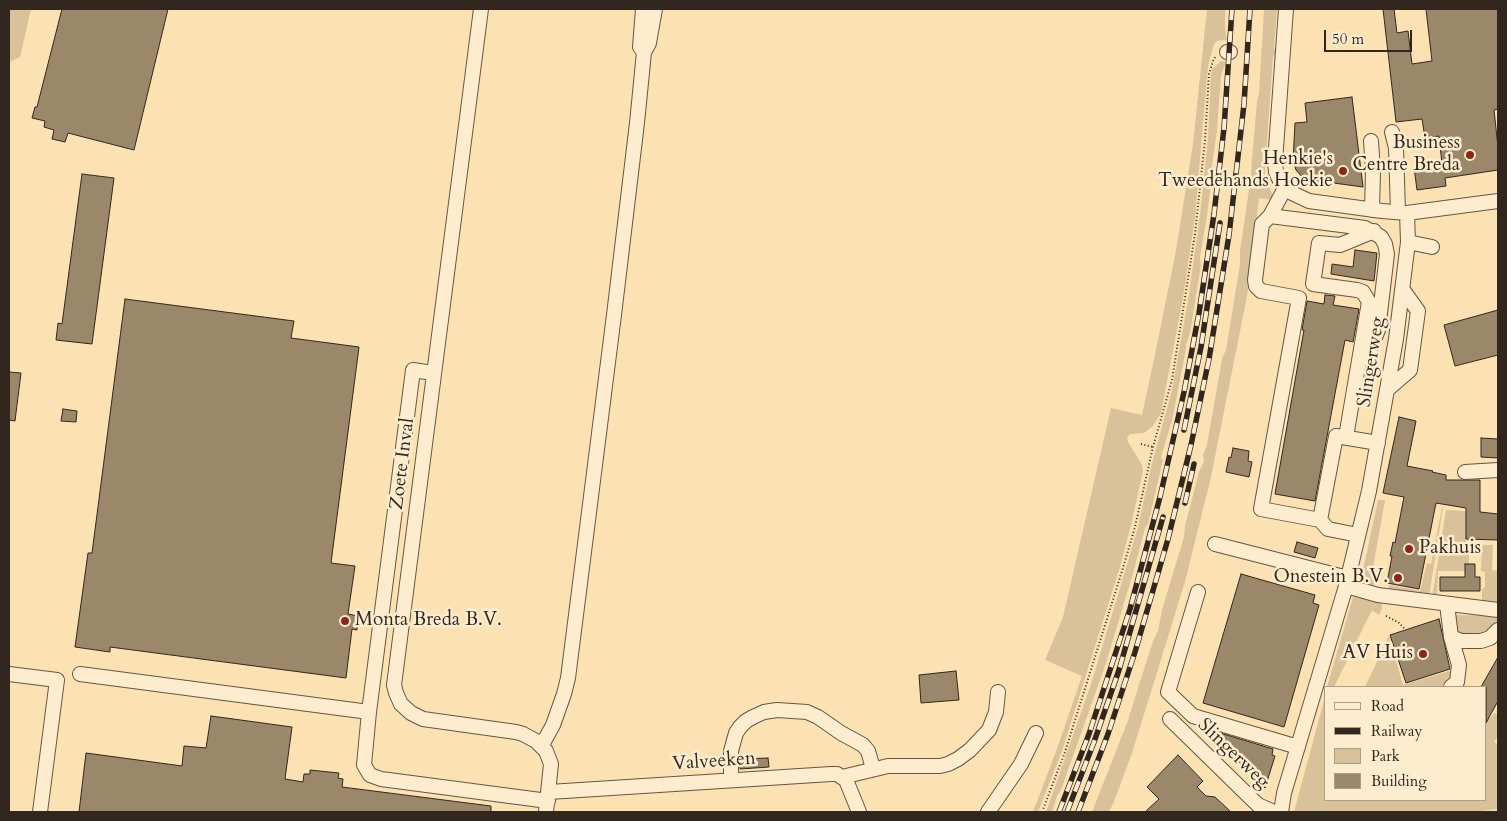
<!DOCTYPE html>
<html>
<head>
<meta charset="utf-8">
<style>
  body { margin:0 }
  #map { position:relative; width:1507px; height:821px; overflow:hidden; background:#fce1b2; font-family:Cardo,serif }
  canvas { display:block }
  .frame { position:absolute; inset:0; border:10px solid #31271f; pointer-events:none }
  .legend { position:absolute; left:1324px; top:686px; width:162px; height:115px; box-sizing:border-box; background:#fdeccd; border:1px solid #ab9d87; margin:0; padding:6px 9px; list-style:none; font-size:15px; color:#31271f }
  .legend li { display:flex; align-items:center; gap:10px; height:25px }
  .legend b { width:25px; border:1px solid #ab9d87 }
  .scale { position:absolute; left:1324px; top:30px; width:88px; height:22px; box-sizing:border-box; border:2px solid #31271f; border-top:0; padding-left:6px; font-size:15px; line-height:18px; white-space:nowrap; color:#31271f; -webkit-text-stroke:4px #fdeccd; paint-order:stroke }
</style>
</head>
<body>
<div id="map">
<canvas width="1507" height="821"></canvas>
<div class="frame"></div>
<ul class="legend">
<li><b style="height:6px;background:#fdeccd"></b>Road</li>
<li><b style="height:6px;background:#31271f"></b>Railway</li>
<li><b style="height:14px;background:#d9c199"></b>Park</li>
<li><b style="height:14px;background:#9b886b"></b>Building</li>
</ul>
<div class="scale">50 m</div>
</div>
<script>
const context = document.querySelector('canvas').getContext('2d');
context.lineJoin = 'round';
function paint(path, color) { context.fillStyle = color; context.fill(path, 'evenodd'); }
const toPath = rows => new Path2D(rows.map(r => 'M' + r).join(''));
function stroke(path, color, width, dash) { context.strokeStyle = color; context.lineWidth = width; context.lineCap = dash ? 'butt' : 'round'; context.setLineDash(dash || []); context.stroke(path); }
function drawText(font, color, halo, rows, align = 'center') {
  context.font = font + ' Cardo,serif'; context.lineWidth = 5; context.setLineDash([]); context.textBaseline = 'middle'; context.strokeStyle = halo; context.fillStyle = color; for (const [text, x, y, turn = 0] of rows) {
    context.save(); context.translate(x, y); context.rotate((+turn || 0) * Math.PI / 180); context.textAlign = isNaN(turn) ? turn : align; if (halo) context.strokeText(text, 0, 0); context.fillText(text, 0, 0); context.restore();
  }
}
const green = toPath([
  [9,9,31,9,20,57,9,62],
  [1207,9,1225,9,1225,30,1227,40,1217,41,1214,44,1208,66,1195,217,1183,298,1165,392,1161,413,1153,426,1144,433,1130,434,1127,438,1128,442,1142,465,1143,471,1131,525,1120,567,1062,751,1038,812,1033,812,1057,749,1082,676,1045,660,1063,617,1111,408,1142,415,1153,364,1175,256,1193,144],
  [1264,9,1277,9,1274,48,1278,53,1273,56,1265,171,1266,180,1273,196,1273,200,1259,198,1247,296,1211,477,1186,578,1168,637,1132,753,1115,799,1109,812,1092,812,1127,723,1153,641,1158,631,1162,610,1184,537,1185,526,1199,472,1204,461,1203,455,1207,445,1222,359,1226,350,1240,264,1240,251,1250,183,1257,101,1259,94],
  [1221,61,1226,62,1221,75,1217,130,1210,181,1211,184,1207,216,1200,257,1201,265,1190,333,1186,345,1186,349,1172,421,1163,450,1161,458,1163,460,1148,524,1145,528,1134,570,1106,663,1061,790,1057,796,1052,812,1046,812,1091,684,1126,568,1138,527,1152,463,1172,390,1189,294,1200,215,1208,138,1211,75,1212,69],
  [1378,500,1385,500,1373,568,1378,570,1374,586,1359,580,1364,566],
  [1442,507,1443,507,1429,597,1387,590,1390,585,1420,591,1427,563,1431,564],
  [1446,510,1466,511,1466,551,1469,552,1469,571,1438,571,1437,598,1432,598],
  [1482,545,1493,545,1492,570,1498,571,1498,606,1482,604,1482,589,1485,587,1485,572,1481,571],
  [1353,597,1378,600,1382,603,1382,609,1379,615,1372,610,1334,687,1327,687],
  [1454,615,1498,616,1498,624,1482,636,1462,635,1456,631],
  [1389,636,1403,685,1456,669,1463,678,1462,687,1365,687],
  [1326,693,1326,800,1486,800,1486,722,1495,713,1498,714,1498,736,1494,742,1498,745,1498,809,1473,812,1294,812]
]);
const building = toPath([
  [62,9,168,9,134,150,68,133,65,142,52,139,54,130,44,127,45,121,32,118,35,107,37,107,62,9],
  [1383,9,1394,9,1397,33,1408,31,1412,64,1432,61,1426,9,1498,9,1498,109,1494,110,1498,147,1498,170,1445,178,1446,186,1417,190,1414,167,1442,164,1439,136,1425,138,1422,119,1396,122,1383,9],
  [1352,97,1363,187,1304,179,1296,170,1293,161,1295,123,1307,122,1305,103,1352,97],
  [82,174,114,178,92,344,56,340,58,323,62,324,82,174],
  [1355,250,1377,253,1374,281,1331,274,1332,264,1353,267,1355,250],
  [1325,295,1335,296,1333,305,1359,309,1353,342,1345,340,1315,501,1275,494,1304,330,1302,330,1307,301,1324,304,1325,295],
  [125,299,294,321,291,338,359,347,331,563,355,566,348,614,358,616,357,630,352,629,346,678,110,647,110,652,75,647,88,553,92,553,125,299],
  [1498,310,1498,355,1455,366,1444,325,1498,310],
  [9,372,21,373,15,421,9,420,9,372],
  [63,409,77,411,76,422,61,421,63,409],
  [1399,417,1416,421,1407,466,1433,471,1432,472,1446,475,1446,480,1480,480,1480,512,1498,514,1498,540,1466,539,1466,508,1436,503,1419,589,1387,583,1392,556,1390,556,1393,542,1395,543,1404,497,1383,493,1399,417],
  [1481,438,1498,439,1498,458,1481,457,1481,438],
  [1233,448,1249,451,1248,461,1252,462,1249,477,1226,472,1229,457,1231,458,1233,448],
  [1297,542,1318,548,1315,558,1294,552,1297,542],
  [1465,564,1475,564,1475,577,1480,577,1480,591,1440,591,1440,577,1465,577,1465,564],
  [1241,574,1315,595,1313,603,1319,605,1284,727,1203,703,1241,574],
  [1439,619,1450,669,1406,683,1390,635,1439,619],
  [1498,657,1498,701,1486,723,1486,687,1481,687,1498,657],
  [956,671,959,700,921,703,919,675,956,671],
  [211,716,292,727,285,779,303,782,304,774,310,774,310,770,339,773,338,778,343,779,342,787,491,806,491,812,79,812,86,753,182,766,184,746,206,748,211,716],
  [1217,732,1273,749,1272,755,1275,756,1265,788,1215,738,1217,732],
  [1178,755,1203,781,1197,787,1206,796,1215,797,1231,812,1145,812,1159,799,1147,787,1178,755],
  [768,758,769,767,740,769,740,759,768,758]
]);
const path = toPath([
  [1141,444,1153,447],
  [1386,616,1398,622,1404,628],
  [1042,812,1065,752,1123,568,1135,527,1153,447,1172,380,1195,234,1205,140,1209,74,1213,61,1216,56]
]);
const minor = toPath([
  [481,9,394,685,396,693,401,704,411,713,423,719,516,732,523,734,536,741,546,751,551,764,546,812],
  [643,9,640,47,643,51],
  [1227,52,1230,52],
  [1392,132,1396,148,1398,212],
  [1371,141,1373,171,1372,210],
  [1285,188,1270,216,1262,224,1255,280,1256,286,1261,291,1299,298,1261,509,1320,520,1328,529,1358,535],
  [1407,213,1498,201],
  [1270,216,1365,228,1381,237,1385,244,1387,254,1378,330,1366,358],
  [1408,242,1432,247],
  [433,373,413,370,369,712,364,765,370,775,381,779,548,801],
  [1388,389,1410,370,1418,311,1403,290],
  [1346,437,1369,302,1363,292,1357,290,1313,284,1319,243,1340,245,1374,231],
  [1465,472,1498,470],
  [1320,520,1336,436,1378,443],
  [1215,544,1348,578],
  [1346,586,1378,595,1498,610],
  [1198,592,1168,692,1193,716,1298,747],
  [1447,604,1451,637,1461,641,1481,641,1490,638,1498,630],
  [1451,637,1459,665,1457,682,1451,687],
  [9,674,57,680,40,812],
  [80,674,369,712],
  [1170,719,1258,805,1274,812],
  [542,745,553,725,564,694,568,678,614,315,637,123,644,52,649,43,655,9],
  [842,777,888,766,940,766,948,764,958,759,970,750,989,730,996,712,998,692],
  [731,780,731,751,736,733,740,727,746,721,753,717,764,712,777,710,807,712,818,717,841,733,863,745,868,751,873,768],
  [549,792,831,774,837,774,846,780,859,812],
  [988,812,1021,764,1036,733],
  [1281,812,1284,793,1346,586,1369,491,1396,339,1408,242,1407,213,1382,211,1309,201,1292,193,1285,188,1280,181,1276,172,1275,162,1286,9]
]);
const rail = toPath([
  [1184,430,1201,347,1220,223],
  [1185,503,1194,464],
  [1059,812,1089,734,1130,609,1160,497,1184,392,1199,313,1214,214,1224,128,1232,9],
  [1067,812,1094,742,1119,670,1163,517],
  [1078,812,1108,734,1135,652,1168,539,1191,445,1209,359,1229,235,1244,104,1250,9]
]);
const markers = [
  [1470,155,5,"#8f2418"],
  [1343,171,5,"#8f2418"],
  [1409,549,5,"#8f2418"],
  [1398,578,5,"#8f2418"],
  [345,621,5,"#8f2418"],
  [1423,654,5,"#8f2418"]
];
const poiNames = [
  ["Business",1460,144],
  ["Centre Breda",1460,166],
  ["Henkie's",1333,160],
  ["Tweedehands Hoekie",1333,182],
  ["Pakhuis",1419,549,"left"],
  ["Onestein B.V.",1388,578],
  ["Monta Breda B.V.",355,621,"left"],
  ["AV Huis",1413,654]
];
const streetNames = [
  ["Slingerweg",1372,362,-81],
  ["Zoete Inval",403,464,-83],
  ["Slingerweg",1233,754,44],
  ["Valveeken",714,762,-4]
];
paint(green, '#d9c199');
paint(building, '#9b886b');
stroke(building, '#31271f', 1);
stroke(minor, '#645644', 16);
stroke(path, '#31271f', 2, [1, 2.5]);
stroke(minor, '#fdeccd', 14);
stroke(rail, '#31271f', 5.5);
stroke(rail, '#fdeccd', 4, [11]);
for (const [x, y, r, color] of markers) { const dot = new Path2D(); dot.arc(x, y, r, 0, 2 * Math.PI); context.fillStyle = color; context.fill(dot); stroke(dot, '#fdeccd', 2); }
drawText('19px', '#31271f', '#fdeccd', poiNames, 'right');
drawText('19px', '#31271f', '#fdeccd', streetNames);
</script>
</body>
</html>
